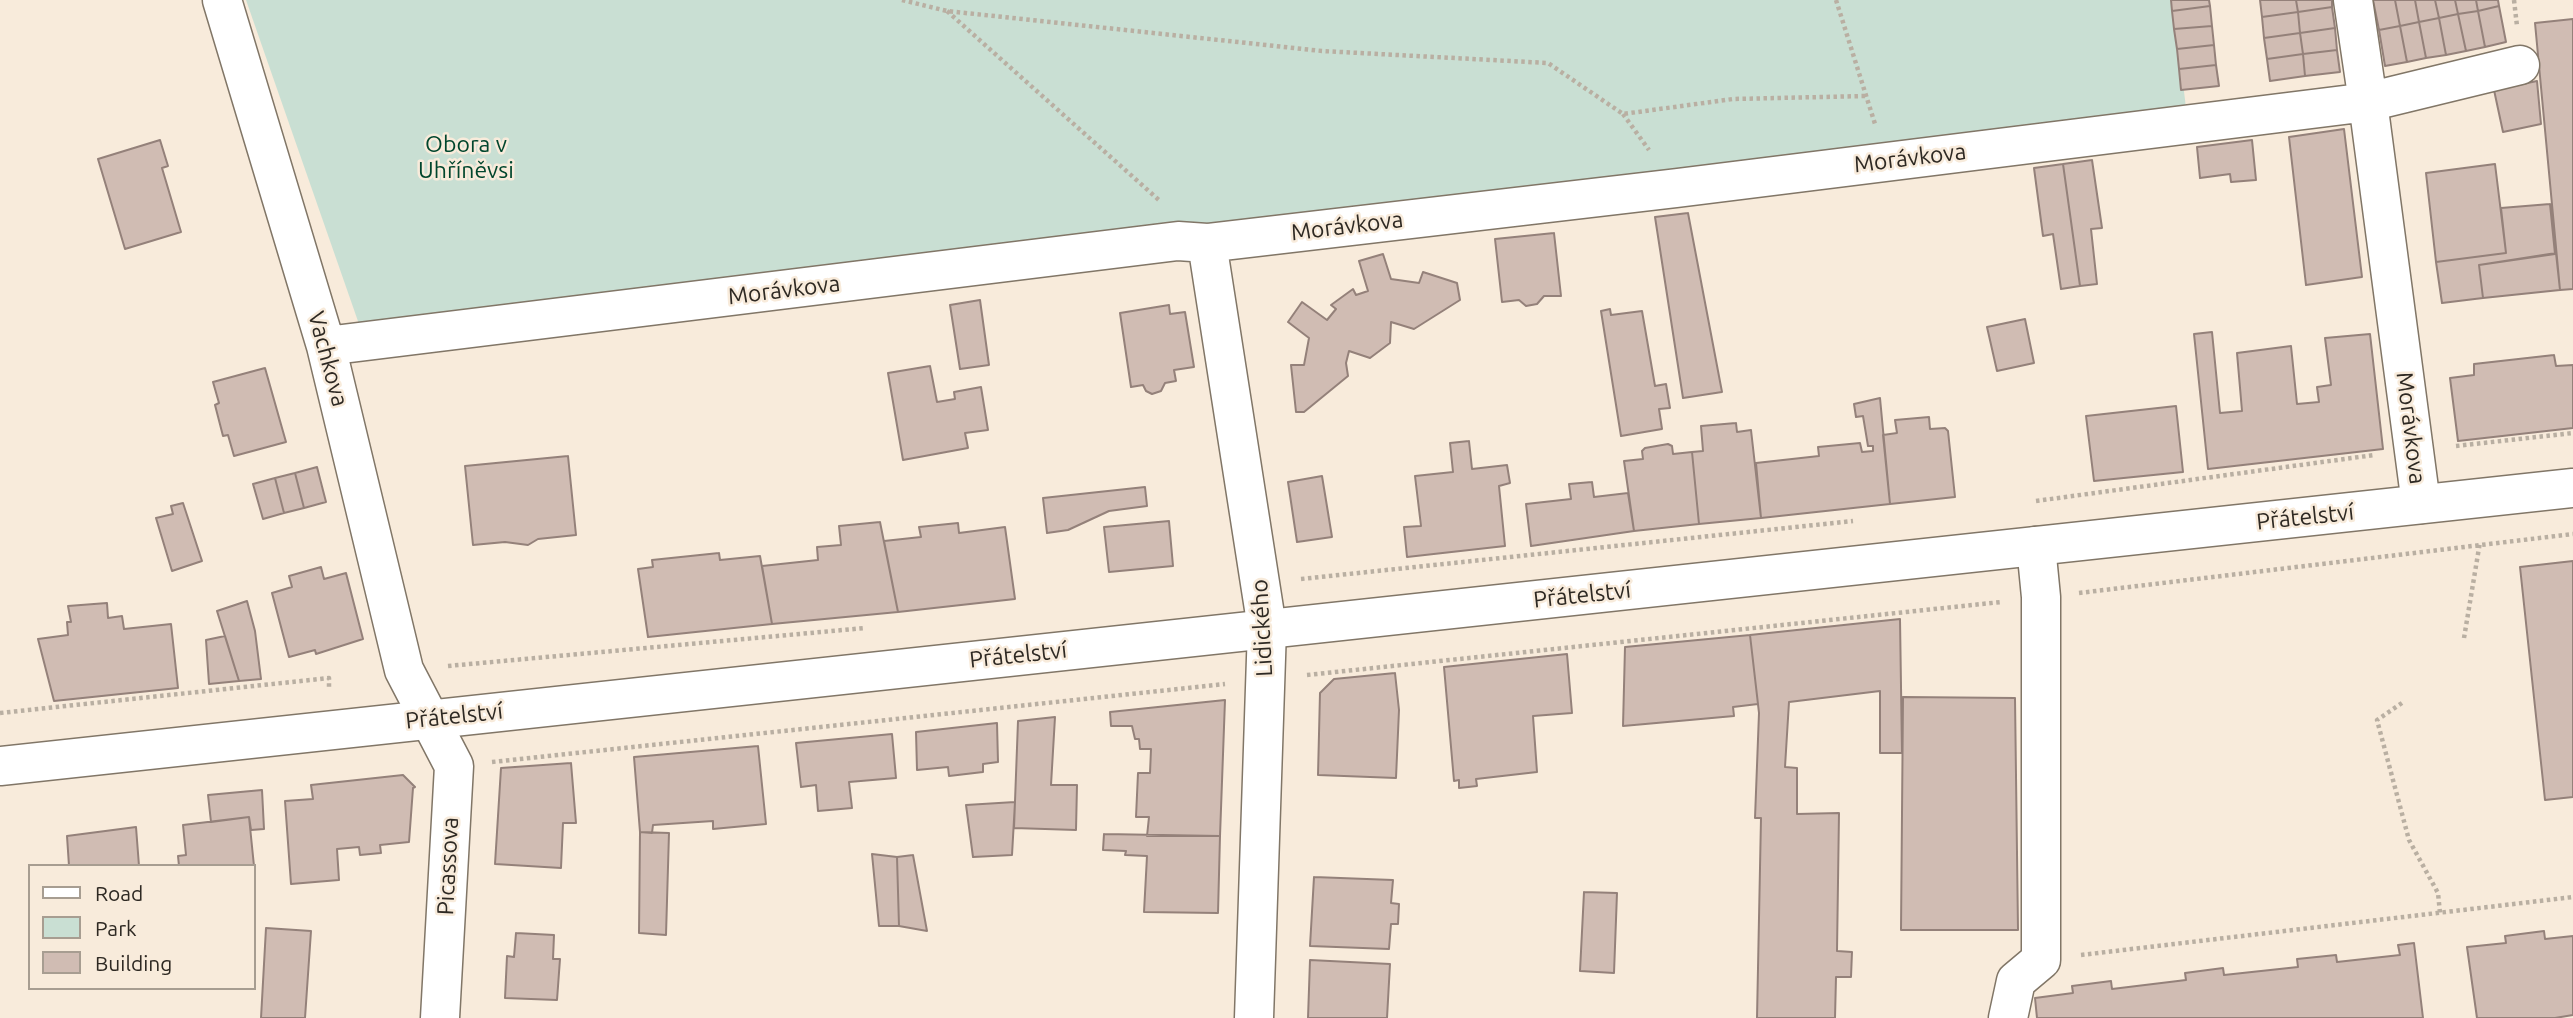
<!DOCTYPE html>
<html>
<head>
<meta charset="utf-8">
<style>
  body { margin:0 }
  #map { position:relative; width:2573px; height:1018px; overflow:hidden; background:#f8ebdb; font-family:Ubuntu,sans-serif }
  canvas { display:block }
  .legend { position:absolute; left:28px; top:864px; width:228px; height:126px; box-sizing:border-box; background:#f8ebdb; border:2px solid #a79d91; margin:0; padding:9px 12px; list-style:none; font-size:21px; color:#2e2923 }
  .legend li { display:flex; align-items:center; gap:14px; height:35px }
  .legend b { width:35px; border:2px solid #a79d91 }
</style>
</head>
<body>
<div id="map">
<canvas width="2573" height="1018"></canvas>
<ul class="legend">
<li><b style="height:9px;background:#fff"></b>Road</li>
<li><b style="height:19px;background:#c9dfd3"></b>Park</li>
<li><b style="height:19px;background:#d0bcb3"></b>Building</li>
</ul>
</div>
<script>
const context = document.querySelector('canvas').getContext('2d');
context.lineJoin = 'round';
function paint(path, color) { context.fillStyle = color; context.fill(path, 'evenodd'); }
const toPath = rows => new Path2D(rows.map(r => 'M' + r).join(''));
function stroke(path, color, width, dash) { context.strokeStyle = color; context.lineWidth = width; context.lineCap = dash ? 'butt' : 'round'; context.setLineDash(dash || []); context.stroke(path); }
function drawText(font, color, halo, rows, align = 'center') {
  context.font = font + ' Ubuntu,sans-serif'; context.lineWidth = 5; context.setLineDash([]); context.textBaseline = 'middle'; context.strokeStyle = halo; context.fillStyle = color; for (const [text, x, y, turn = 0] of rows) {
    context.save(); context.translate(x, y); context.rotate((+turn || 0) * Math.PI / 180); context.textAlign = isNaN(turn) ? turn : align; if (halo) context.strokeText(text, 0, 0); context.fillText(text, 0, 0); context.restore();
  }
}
const green = toPath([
  [246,0,2173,0,2186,108,360,327]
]);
const building = toPath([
  [2171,0,2209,0,2210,6,2172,11,2171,0],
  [2260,0,2296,0,2298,12,2262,17,2260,0],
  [2296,0,2332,0,2332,7,2298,12,2296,0],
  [2373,0,2395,0,2400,26,2379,30,2373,0],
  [2395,0,2415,0,2419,22,2400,26,2395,0],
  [2415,0,2435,0,2439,18,2419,22,2415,0],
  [2435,0,2455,0,2458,14,2439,18,2435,0],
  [2455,0,2476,0,2478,11,2458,14,2455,0],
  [2476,0,2498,0,2499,6,2478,11,2476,0],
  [2210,6,2212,26,2174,29,2172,11,2210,6],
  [2499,6,2506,42,2485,47,2478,11,2499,6],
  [2332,7,2335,28,2300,33,2298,12,2332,7],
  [2478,11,2485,47,2466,51,2458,14,2478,11],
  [2298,12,2300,33,2264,38,2262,17,2298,12],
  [2458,14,2466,51,2446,55,2439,18,2458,14],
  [2439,18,2446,55,2426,58,2419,22,2439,18],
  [2573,19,2573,289,2560,290,2535,23,2573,19],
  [2419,22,2426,58,2407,62,2400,26,2419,22],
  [2212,26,2214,45,2177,49,2174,29,2212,26],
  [2400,26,2407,62,2385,66,2379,30,2400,26],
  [2335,28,2337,50,2303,54,2300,33,2335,28],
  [2300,33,2303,54,2267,59,2264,38,2300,33],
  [2214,45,2216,65,2179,69,2177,49,2214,45],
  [2337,50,2340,72,2305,76,2303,54,2337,50],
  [2303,54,2305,76,2270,81,2267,59,2303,54],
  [2216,65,2219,86,2181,90,2179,69,2216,65],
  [2537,81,2541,124,2503,132,2494,90,2537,81],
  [2344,129,2362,277,2306,285,2289,137,2344,129],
  [160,140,168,166,162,168,181,232,125,249,98,159,160,140],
  [2252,140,2256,180,2231,182,2230,174,2200,178,2197,147,2252,140],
  [2092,160,2102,228,2091,229,2097,284,2080,286,2063,164,2092,160],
  [2063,164,2080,286,2061,289,2053,234,2043,236,2034,168,2063,164],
  [2495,164,2506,253,2436,262,2426,173,2495,164],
  [2550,204,2555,254,2479,265,2483,298,2442,303,2436,262,2506,253,2501,208,2550,204],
  [1688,213,1722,392,1683,398,1655,217,1688,213],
  [1554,233,1561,296,1544,296,1537,304,1526,306,1519,300,1502,302,1495,239,1554,233],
  [2556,253,2560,290,2483,298,2479,265,2556,253],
  [1383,254,1391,279,1419,283,1423,272,1457,283,1460,300,1414,329,1391,322,1390,343,1370,358,1349,351,1346,363,1348,376,1304,412,1296,412,1291,365,1304,365,1309,338,1288,322,1302,302,1327,320,1336,309,1331,305,1353,289,1356,295,1368,291,1359,261,1383,254],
  [980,300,989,365,960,369,950,305,980,300],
  [1169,305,1170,314,1185,312,1194,367,1174,370,1176,381,1165,383,1161,391,1152,394,1146,391,1143,385,1131,387,1120,313,1169,305],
  [1610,309,1611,315,1642,311,1655,386,1666,384,1670,408,1659,409,1662,429,1621,436,1601,311,1610,309],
  [2025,319,2034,363,1997,371,1987,327,2025,319],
  [2212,332,2220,413,2242,411,2237,353,2291,346,2297,404,2319,402,2317,387,2331,385,2325,338,2370,334,2383,449,2208,469,2194,334,2212,332],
  [2554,355,2556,366,2573,365,2573,428,2458,441,2450,378,2474,375,2474,364,2554,355],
  [930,366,937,402,955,399,954,392,981,387,988,430,965,433,968,448,903,460,888,373,930,366],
  [265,368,286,442,234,456,228,435,223,436,215,405,219,403,213,382,265,368],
  [1880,398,1890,504,1761,518,1756,463,1819,456,1818,447,1860,443,1862,452,1873,451,1873,446,1868,446,1863,416,1856,417,1854,404,1880,398],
  [2176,406,2183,472,2094,481,2086,416,2176,406],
  [1929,417,1930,429,1945,428,1948,431,1955,497,1890,504,1883,435,1897,433,1895,420,1929,417],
  [1736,423,1737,432,1751,430,1761,518,1699,524,1692,452,1703,451,1701,426,1736,423],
  [1469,441,1472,469,1507,465,1510,483,1499,486,1505,546,1407,557,1404,527,1421,526,1415,476,1453,472,1450,443,1469,441],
  [1668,444,1672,446,1673,454,1692,452,1699,524,1634,531,1624,461,1643,459,1642,451,1645,448,1668,444],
  [568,456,576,535,538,539,528,545,505,542,473,545,465,466,568,456],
  [317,467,326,502,304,508,295,473,317,467],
  [295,473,304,508,284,513,275,478,295,473],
  [1322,476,1332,537,1297,542,1288,482,1322,476],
  [275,478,284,513,263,519,253,484,275,478],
  [1592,482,1594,497,1628,493,1634,531,1531,546,1526,504,1571,499,1569,484,1592,482],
  [1145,487,1147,506,1109,511,1068,530,1047,533,1043,498,1145,487],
  [183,503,202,561,172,571,156,518,173,514,171,506,183,503],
  [1169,521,1173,566,1109,572,1104,527,1169,521],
  [880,522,898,612,772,624,762,566,818,560,817,547,841,545,839,526,880,522],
  [958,523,959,533,1005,527,1015,599,898,612,884,541,921,537,919,527,958,523],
  [719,553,720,560,760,556,772,624,648,637,638,569,653,567,652,560,719,553],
  [2573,561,2573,797,2545,800,2520,567,2573,561],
  [321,567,324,579,346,573,363,639,316,654,315,650,289,657,272,593,292,587,289,576,321,567],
  [247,601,255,631,261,679,239,681,217,611,247,601],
  [107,603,108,618,122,616,124,629,171,624,178,688,54,701,38,639,68,635,67,622,71,622,68,606,107,603],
  [1900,619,1902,753,1880,753,1880,691,1789,702,1785,767,1797,768,1797,814,1839,813,1837,951,1852,952,1851,977,1836,977,1835,1018,1757,1018,1761,818,1755,818,1759,713,1750,635,1900,619],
  [1750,635,1758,704,1733,707,1734,716,1623,726,1625,647,1750,635],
  [225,636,239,681,209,684,206,640,225,636],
  [1567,654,1572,713,1533,716,1537,772,1476,779,1477,786,1459,788,1459,780,1454,781,1444,667,1567,654],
  [1395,673,1399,710,1396,778,1318,775,1320,693,1334,679,1395,673],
  [1903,697,2015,698,2018,930,1901,930,1903,697],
  [1225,700,1220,836,1147,836,1149,817,1136,817,1138,773,1150,773,1151,749,1140,749,1139,739,1135,739,1132,726,1111,726,1110,712,1225,700],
  [1055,717,1051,785,1077,785,1076,830,1014,828,1018,721,1055,717],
  [997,723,998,762,983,764,983,772,949,776,948,767,917,770,916,732,997,723],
  [892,734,896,778,849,782,852,808,818,811,816,785,801,787,796,743,892,734],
  [758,746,766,824,713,829,713,821,653,825,652,833,640,832,634,757,758,746],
  [571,763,576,823,563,823,561,868,495,864,501,768,571,763],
  [403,775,415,787,413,788,409,842,380,845,381,853,360,855,359,847,337,849,339,880,291,884,285,801,313,799,311,785,403,775],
  [262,790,264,829,251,830,249,817,211,822,208,795,262,790],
  [1015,802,1012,855,973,857,966,805,1015,802],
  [249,817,254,866,179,866,178,856,186,855,183,825,249,817],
  [136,827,139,866,69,866,67,836,136,827],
  [640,832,669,833,666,935,639,933,640,832],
  [1104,834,1220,836,1218,913,1144,912,1147,856,1125,855,1126,851,1103,850,1104,834],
  [872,854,897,857,899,926,879,926,872,854],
  [913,855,927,931,899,926,897,857,913,855],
  [1314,877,1393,880,1391,903,1399,904,1398,924,1391,924,1389,949,1310,946,1314,877],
  [1584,892,1617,893,1614,973,1580,971,1584,892],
  [266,928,311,931,305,1018,261,1018,266,928],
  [2544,931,2545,939,2573,936,2573,1015,2555,1018,2477,1018,2467,947,2506,943,2505,936,2544,931],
  [516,933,554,935,553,959,560,959,557,1000,505,998,507,956,514,957,516,933],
  [2414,943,2423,1018,2037,1018,2035,998,2073,993,2072,986,2111,981,2112,989,2186,980,2185,973,2223,968,2224,975,2298,967,2297,959,2336,955,2337,962,2400,955,2398,945,2414,943],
  [1310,960,1390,964,1387,1018,1308,1018,1310,960]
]);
const path = toPath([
  [902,0,947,11,1322,51,1548,63,1623,114,1733,99,1866,96],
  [1836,0,1875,124],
  [2514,0,2517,26],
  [947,11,1160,201],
  [1623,114,1649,150],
  [2456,446,2573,433],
  [2036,501,2374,455],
  [1301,579,1853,521],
  [2079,593,2573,534],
  [2464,638,2480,542],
  [448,666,865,628],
  [1307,675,2001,602],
  [2402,703,2377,720,2409,840,2438,893,2440,913],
  [0,713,329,678,329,688],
  [492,762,1225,684],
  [2081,955,2573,897]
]);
const minor = toPath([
  [222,0,326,346,404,670,454,766,440,1018],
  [2353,0,2368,102,2520,65],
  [1207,243,1267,628,1254,1018],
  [326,346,1178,241,1207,243,1677,188,2368,102,2421,504],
  [2008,1018,2016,981,2041,960,2041,597,2036,546]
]);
const major = toPath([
  [0,766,2573,488]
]);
const parkNames = [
  ["Obora v",466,144],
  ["Uhříněvsi",466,170]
];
const streetNames = [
  ["Morávkova",1910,158,-7],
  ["Morávkova",1347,226,-7],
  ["Morávkova",784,290,-7],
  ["Vachkova",328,359,75],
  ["Morávkova",2411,428,83],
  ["Přátelství",2305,517,-6],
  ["Přátelství",1582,595,-6],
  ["Lidického",1262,628,-93],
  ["Přátelství",1018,655,-6],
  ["Přátelství",454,716,-6],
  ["Picassova",448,866,-87]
];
paint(green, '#c9dfd3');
paint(building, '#d0bcb3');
stroke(building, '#94817a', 2);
stroke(minor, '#817667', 41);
stroke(major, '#817667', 41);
stroke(path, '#b9afa2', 4.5, [3.5, 3.5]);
stroke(minor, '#fff', 38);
stroke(major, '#fff', 38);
drawText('23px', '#00462d', '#f8ebdb', parkNames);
drawText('23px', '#2e2923', '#f8ebdb', streetNames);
</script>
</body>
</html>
